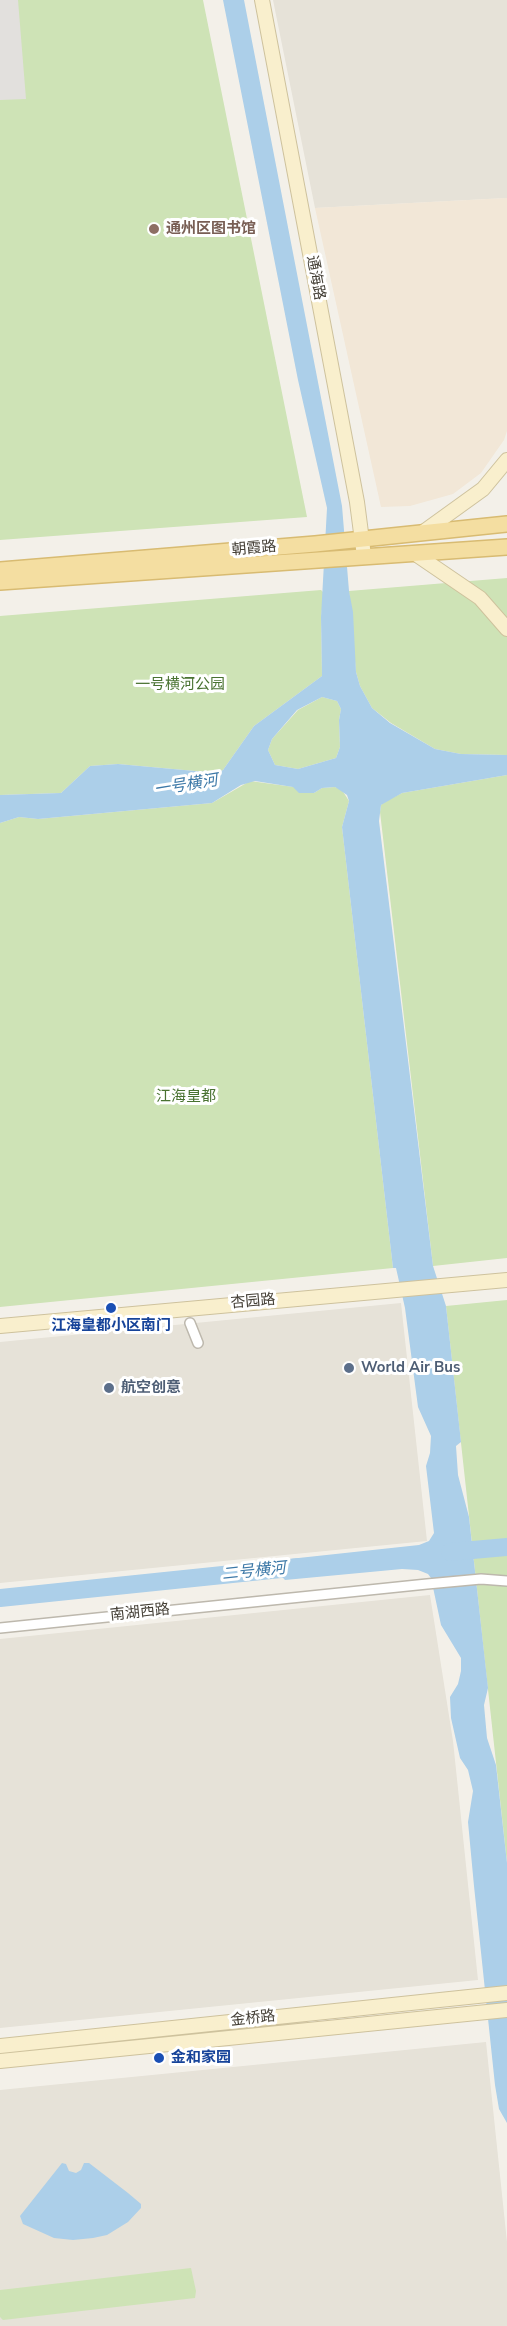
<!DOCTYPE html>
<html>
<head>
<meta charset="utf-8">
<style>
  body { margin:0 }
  canvas { display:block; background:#f3f0e9 }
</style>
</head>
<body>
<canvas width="507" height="2326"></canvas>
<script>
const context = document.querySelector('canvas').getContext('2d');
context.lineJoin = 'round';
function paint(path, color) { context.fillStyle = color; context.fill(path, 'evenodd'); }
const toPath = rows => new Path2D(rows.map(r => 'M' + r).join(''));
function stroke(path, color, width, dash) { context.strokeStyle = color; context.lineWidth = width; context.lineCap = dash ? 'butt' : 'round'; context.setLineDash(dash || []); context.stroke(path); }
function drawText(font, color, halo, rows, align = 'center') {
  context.font = font + ' "Nunito Sans","Noto Sans SC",sans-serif'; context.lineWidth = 6; context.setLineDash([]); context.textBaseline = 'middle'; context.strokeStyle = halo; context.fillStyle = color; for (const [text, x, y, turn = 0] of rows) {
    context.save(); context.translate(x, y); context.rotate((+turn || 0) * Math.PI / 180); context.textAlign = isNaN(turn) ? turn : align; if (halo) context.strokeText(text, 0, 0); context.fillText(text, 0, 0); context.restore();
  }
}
const residential = toPath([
  [273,0,507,0,507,198,315,208],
  [401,1303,427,1541,0,1583,0,1342],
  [430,1595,453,1741,478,1980,0,2028,0,1639],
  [486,2042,507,2242,507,2326,0,2326,0,2090]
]);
const commercial = toPath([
  [507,198,507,431,504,440,481,473,453,494,410,506,381,507,315,208]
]);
const green = toPath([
  [0,0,203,0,307,517,0,540],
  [507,578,507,755,461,754,435,749,391,723,372,708,360,686,356,672,349,591],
  [321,590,324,593,321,617,322,676,254,726,223,770,217,773,118,764,90,766,61,793,0,795,0,616],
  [322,697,337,701,341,709,339,720,340,747,336,758,298,769,275,765,268,750,272,739,298,710],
  [507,775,507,1258,433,1266,380,812,381,805,386,801,402,793],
  [250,781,294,787,314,793,322,788,335,787,342,790,349,801,342,827,393,1268,0,1307,0,823,19,817,38,819,212,803],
  [507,1300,507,1863,446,1306],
  [191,2268,196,2291,195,2298,3,2320,0,2317,0,2290]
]);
const parking = toPath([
  [0,0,18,0,26,99,0,100]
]);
const water = toPath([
  [223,0,244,0,342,506,349,591,353,612,356,672,360,686,372,708,390,723,435,749,461,754,507,755,507,775,402,793,381,805,379,821,433,1266,446,1306,461,1442,456,1446,458,1475,469,1517,488,1688,484,1705,487,1738,496,1765,507,1863,507,2123,499,2109,495,2085,474,1886,468,1822,473,1791,468,1770,460,1758,451,1718,450,1697,458,1684,461,1671,461,1658,441,1625,431,1578,428,1574,418,1570,402,1569,285,1580,275,1569,280,1560,419,1545,429,1541,434,1533,426,1466,430,1453,431,1436,418,1407,405,1308,396,1268,393,1268,342,827,349,801,347,795,335,787,322,788,314,793,299,793,293,787,255,781,241,785,212,803,38,819,19,817,0,823,0,795,61,793,90,766,118,764,217,773,223,770,254,726,322,676,321,617,327,508,298,380],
  [322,697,337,701,341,709,339,720,340,747,336,758,298,769,275,765,268,750,272,739,297,710],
  [62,2163,66,2164,69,2171,76,2173,81,2170,84,2163,89,2163,128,2193,141,2204,141,2208,128,2222,107,2235,93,2238,73,2240,54,2238,23,2224,20,2216]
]);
const river = toPath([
  [450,1552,507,1547],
  [0,1598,300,1567]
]);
const street = toPath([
  [190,1323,198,1343],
  [0,1628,427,1584,481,1579,507,1581]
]);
const secondary = toPath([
  [262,0,357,502,364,556],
  [422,533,483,489,507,460],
  [414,553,480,598,507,629],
  [0,1326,507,1280],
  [0,2046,507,1993],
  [0,2061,507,2010]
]);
const primary = toPath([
  [0,570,315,544,507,524],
  [0,582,507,547]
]);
const markers = [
  [154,229,6,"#8d6e63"],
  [111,1308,6,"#1a4fb4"],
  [349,1368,6,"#5c6f8a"],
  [109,1388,6,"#5c6f8a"],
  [159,2058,6,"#1a4fb4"]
];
const educationNames = [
  ["通州区图书馆",166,229]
];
const streetNames = [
  ["通海路",315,278,79],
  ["朝霞路",254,549,-5],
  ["杏园路",253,1302,-5],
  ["南湖西路",140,1613,-6],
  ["金桥路",253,2019,-6]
];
const parkNames = [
  ["一号横河公园",180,685],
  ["江海皇都",186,1097]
];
const transitNames = [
  ["江海皇都小区南门",111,1326],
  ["金和家园",171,2058,"left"]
];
const serviceNames = [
  ["World Air Bus",361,1368],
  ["航空创意",121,1388]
];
const waterNames = [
  ["一号横河",186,786,-9],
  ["二号横河",254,1572,-6]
];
paint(residential, '#e6e2d8');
paint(commercial, '#f2e7d7');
paint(green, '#cee3b6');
paint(parking, '#e2e0dd');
paint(water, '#accfe9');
stroke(river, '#accfe9', 18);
stroke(street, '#bdb8ad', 12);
stroke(secondary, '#cec29d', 16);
stroke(primary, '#d8bb72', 18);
stroke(street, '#fff', 9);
stroke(secondary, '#f9efcd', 14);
stroke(primary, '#f4dea1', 15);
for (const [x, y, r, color] of markers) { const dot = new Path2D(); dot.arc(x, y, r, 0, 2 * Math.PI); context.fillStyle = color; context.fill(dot); stroke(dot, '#fff', 2); }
drawText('bold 15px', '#785e54', '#fff', educationNames, 'left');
drawText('15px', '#464138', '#fff', streetNames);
drawText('15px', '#497231', '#fff', parkNames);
drawText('bold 15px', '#164399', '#fff', transitNames);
drawText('bold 15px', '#4e5e75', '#fff', serviceNames, 'left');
drawText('italic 16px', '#3c78a7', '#fff', waterNames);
</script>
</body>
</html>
